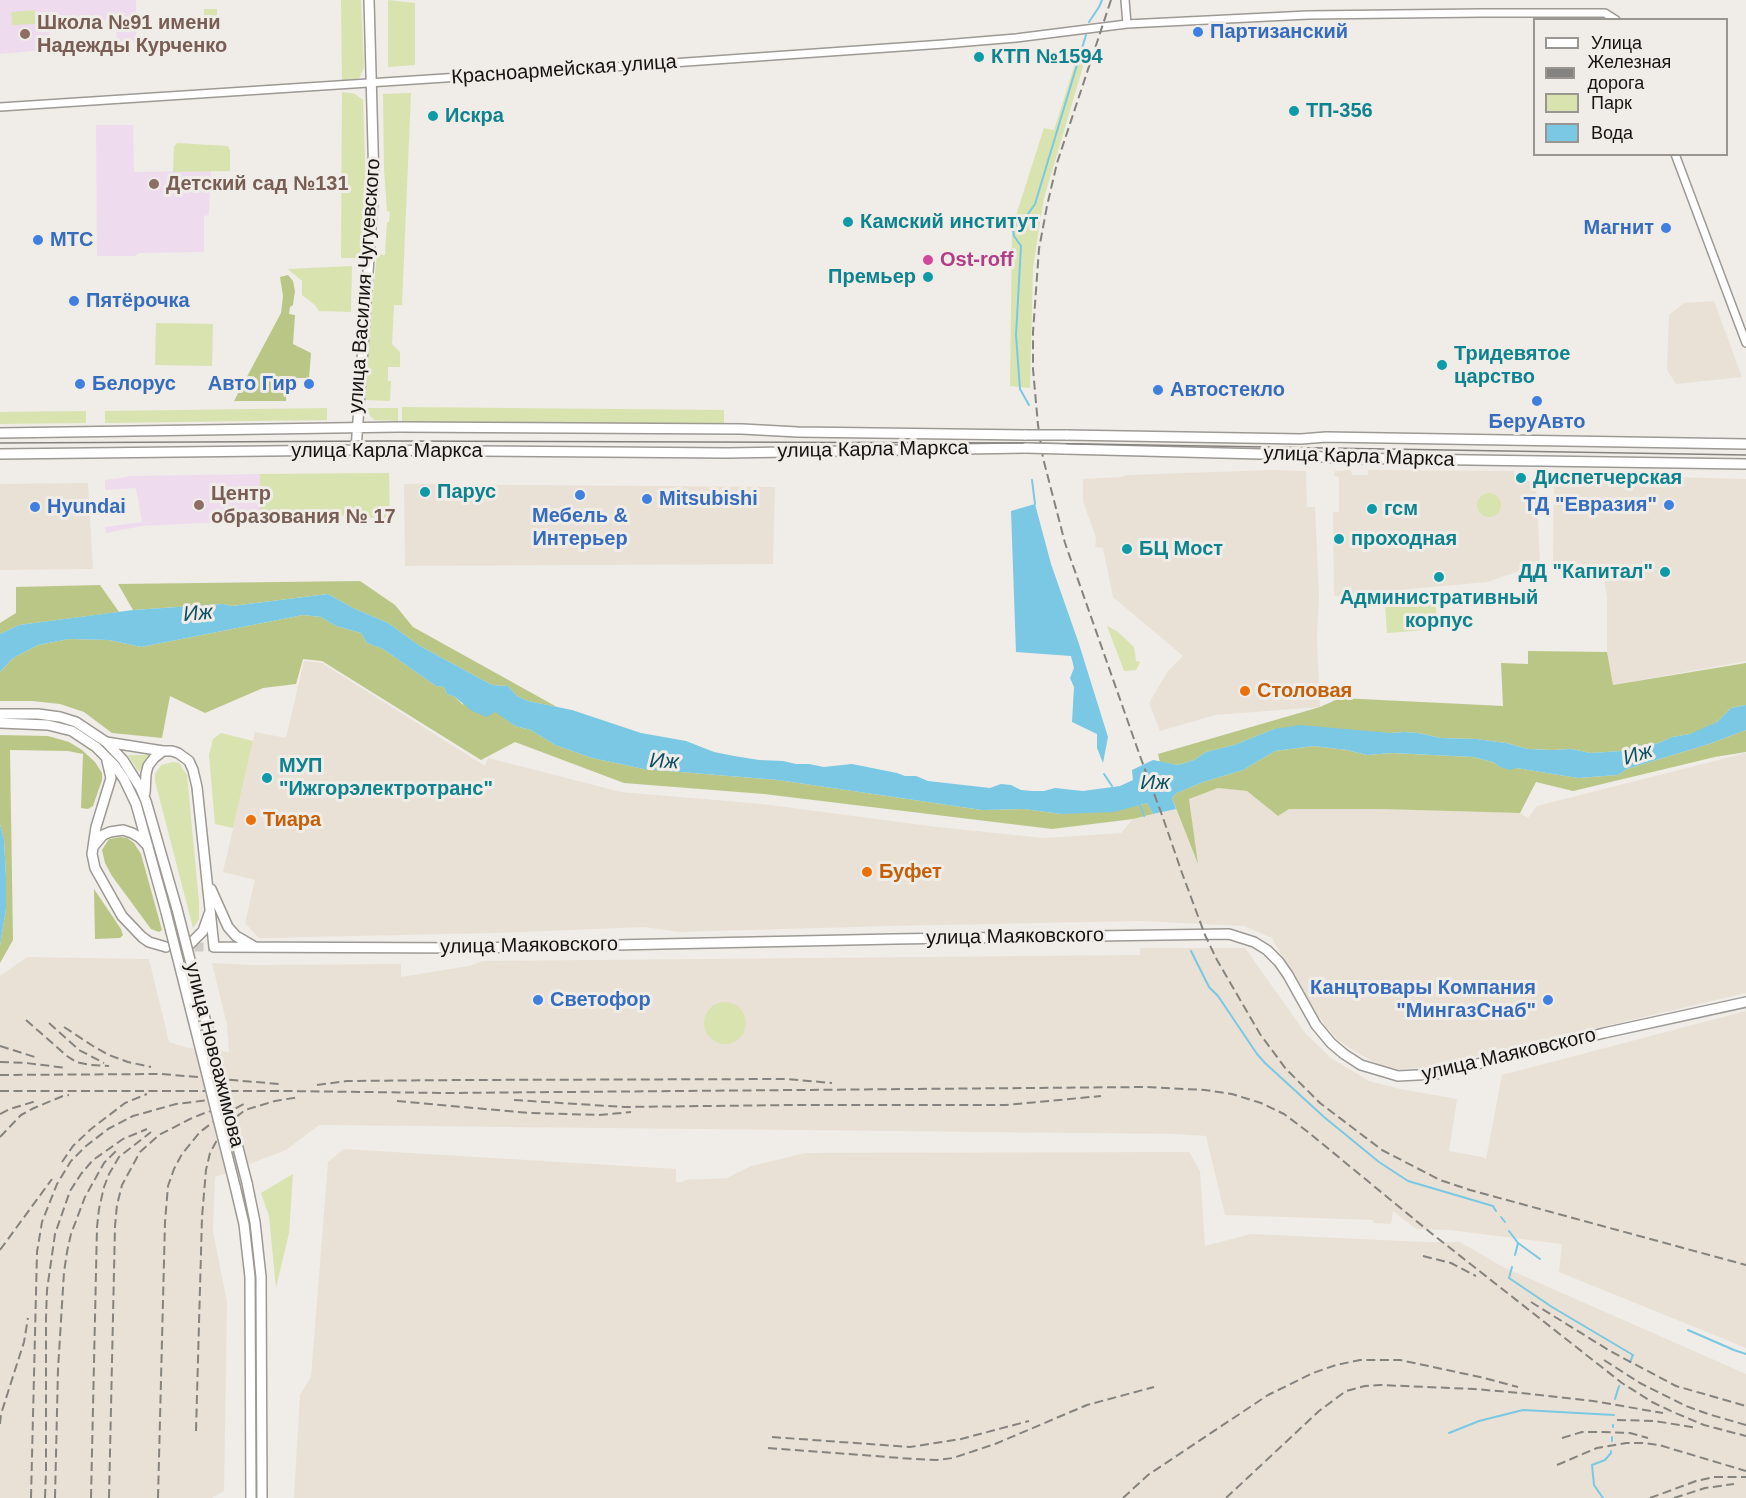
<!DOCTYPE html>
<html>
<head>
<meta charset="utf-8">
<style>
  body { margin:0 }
  #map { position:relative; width:1746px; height:1498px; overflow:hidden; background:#f0ece7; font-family:Helvetica,sans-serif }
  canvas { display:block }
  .legend { position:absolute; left:1533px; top:18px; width:195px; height:138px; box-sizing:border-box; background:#f0ece7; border:2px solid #999692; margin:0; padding:8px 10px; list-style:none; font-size:18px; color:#161513 }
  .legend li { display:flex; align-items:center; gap:12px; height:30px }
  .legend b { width:30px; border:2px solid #999692 }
</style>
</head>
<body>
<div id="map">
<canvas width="1746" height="1498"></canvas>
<ul class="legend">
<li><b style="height:8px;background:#fff"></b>Улица</li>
<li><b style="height:8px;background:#85837f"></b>Железная дорога</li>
<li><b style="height:16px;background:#d9e3b0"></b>Парк</li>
<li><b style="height:16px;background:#7ac8e3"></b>Вода</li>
</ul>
</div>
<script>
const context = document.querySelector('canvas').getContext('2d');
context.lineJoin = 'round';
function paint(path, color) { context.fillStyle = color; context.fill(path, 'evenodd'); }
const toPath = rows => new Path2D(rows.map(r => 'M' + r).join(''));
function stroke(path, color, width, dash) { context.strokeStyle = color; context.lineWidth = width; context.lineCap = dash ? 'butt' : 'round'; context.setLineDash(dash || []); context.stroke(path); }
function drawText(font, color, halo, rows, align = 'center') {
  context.font = font + ' Helvetica,sans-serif'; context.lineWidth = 6; context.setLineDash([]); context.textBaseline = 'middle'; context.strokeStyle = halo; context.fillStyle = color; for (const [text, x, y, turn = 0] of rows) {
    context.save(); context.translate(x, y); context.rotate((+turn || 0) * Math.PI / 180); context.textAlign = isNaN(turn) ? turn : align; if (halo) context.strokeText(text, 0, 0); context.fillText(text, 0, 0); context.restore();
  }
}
const built = toPath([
  [1714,301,1742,377,1676,384,1667,370,1669,315,1684,303],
  [1272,470,1306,471,1307,507,1315,507,1319,595,1317,639,1320,707,1215,715,1160,731,1149,703,1168,671,1183,656,1113,597,1103,548,1095,547,1096,538,1083,501,1083,479,1120,477,1128,475],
  [1351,470,1352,475,1368,475,1368,470,1514,471,1514,475,1517,475,1517,481,1536,481,1540,564,1487,582,1334,596,1333,520,1333,512,1339,512,1339,477,1334,476,1335,471],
  [1554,474,1746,479,1746,661,1613,685,1607,652,1607,599,1604,577,1581,576,1575,572,1558,571,1558,564,1553,562],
  [88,483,93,569,0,570,0,484],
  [404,484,775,487,773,564,405,566],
  [304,661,322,663,485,766,488,758,621,792,762,804,937,827,1044,838,1121,833,1133,819,1176,809,1197,861,1189,799,1218,788,1247,791,1278,816,1289,809,1381,809,1520,813,1528,818,1537,806,1746,753,1746,993,1426,1068,1398,1069,1378,1064,1359,1054,1338,1040,1326,1027,1298,986,1272,938,1244,926,1142,921,889,926,679,932,644,927,496,933,259,938,245,923,255,880,223,872,255,732,286,738],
  [1140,948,1245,948,1306,1034,1331,1058,1369,1081,1400,1089,1457,1099,1449,1151,1482,1157,1486,1159,1502,1075,1746,1011,1746,1348,1559,1272,1562,1244,1449,1230,1416,1229,1393,1211,1391,1224,1373,1223,1373,1220,1225,1215,1206,1136,1176,1134,319,1125,286,1150,215,1177,213,1231,227,1302,224,1491,212,1498,0,1498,0,976,27,957,149,959,169,1042,188,1048,229,1052,227,1025,212,963,252,965,401,964,401,977,469,966,483,961,1140,955],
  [344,1149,676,1169,676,1182,683,1182,684,1180,727,1178,751,1166,806,1153,1189,1152,1200,1171,1205,1246,1251,1234,1426,1242,1460,1242,1503,1267,1746,1374,1746,1498,294,1498,300,1395,311,1377,328,1162]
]);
const education = toPath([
  [0,0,136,0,136,41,117,42,116,19,47,26,55,49,0,54],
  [96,125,133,125,134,172,211,171,209,215,204,216,204,252,139,253,135,256,97,256],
  [260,474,260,520,142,526,106,533,105,527,142,522,136,488,105,490,105,480,132,476]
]);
const green = toPath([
  [341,0,361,0,364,67,360,77,353,81,342,81],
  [388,0,415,3,415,65,388,67],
  [204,9,217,9,217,31,204,31],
  [35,10,35,24,12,25,11,12],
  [1080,48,1088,50,1044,198,1038,235,1033,268,1030,388,1010,386,1012,228,1044,128,1054,130],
  [342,92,355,94,363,100,366,191,361,258,341,258],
  [411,93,402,305,394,305,392,344,400,352,400,367,388,367,388,381,391,381,390,401,365,400,368,342,377,254,385,255,387,222,389,222,390,212,387,211,384,170,383,94],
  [177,143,228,146,230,150,230,171,173,172,174,147],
  [352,266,351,312,319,311,315,305,302,295,302,281,288,269],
  [156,323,213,324,212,366,155,365],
  [402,407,724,410,724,425,402,422],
  [327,408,327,420,105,423,105,411],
  [366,408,398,408,398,421,375,420,371,417],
  [86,411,86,423,0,424,0,412],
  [389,473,390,519,278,511,260,520,260,474],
  '1477 505a12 12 0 1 1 24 0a12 12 0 1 1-24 0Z',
  [1435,600,1438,629,1387,633,1385,604],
  [1107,626,1117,631,1134,647,1136,661,1140,662,1136,670,1124,671],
  [221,733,253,741,233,828,215,824,209,755,213,739],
  [128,755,152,755,146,760,139,772],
  [173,762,179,763,187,775,199,902,199,919,193,928,155,781,155,774,161,765],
  '704 1023a21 21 0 1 1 42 0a21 21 0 1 1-42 0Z',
  [293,1174,289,1233,276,1288,269,1216,261,1193]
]);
const forest = toPath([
  [288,275,293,281,295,291,293,305,290,307,289,314,295,315,293,344,311,353,309,378,287,378,286,401,234,401,281,313,283,296,280,277],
  [360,581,395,605,413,627,557,707,528,701,517,696,508,686,492,685,420,646,388,623,353,608,328,594,232,606,223,604,133,610,118,584],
  [100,585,119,612,19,625,0,634,0,623,16,613,16,587],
  [303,615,321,617,336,626,361,633,367,643,383,649,436,686,444,687,447,694,455,697,462,704,495,711,515,726,531,730,555,745,592,758,644,769,778,780,982,810,1024,809,1061,814,1140,805,1147,803,1153,814,1133,819,1052,829,764,794,624,783,515,742,481,760,322,661,303,659,296,684,263,688,205,713,170,696,162,738,112,733,84,712,60,704,32,701,0,701,0,672,2,670,13,658,38,645,69,639,109,640,141,647],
  [1528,651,1607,652,1613,685,1746,663,1746,705,1731,708,1717,722,1702,730,1690,734,1672,737,1659,743,1636,746,1621,751,1591,753,1571,749,1552,750,1528,749,1506,743,1476,739,1441,738,1418,733,1404,732,1391,733,1274,729,1234,745,1206,752,1194,760,1178,765,1160,762,1158,754,1320,707,1340,698,1503,706,1501,663,1528,664],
  [1746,730,1746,752,1715,757,1573,791,1536,782,1520,813,1381,809,1289,809,1278,816,1247,791,1218,788,1189,799,1198,864,1172,798,1177,793,1203,782,1243,770,1275,751,1314,746,1347,750,1367,755,1392,753,1473,757,1493,762,1500,767,1516,768,1578,778,1618,775,1627,769,1709,744],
  [0,735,48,736,69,742,82,750,95,762,102,773,102,780,93,806,88,809,81,808,83,754,68,751,10,750,13,940,0,963,0,946,6,909,6,877,4,839,0,824],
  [121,837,127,838,134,843,141,854,162,930,159,932,151,929,112,876,105,863,102,850,109,839],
  [94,889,121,929,123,935,120,938,95,939]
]);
const water = toPath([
  [1035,504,1051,564,1079,644,1108,737,1103,763,1097,748,1097,734,1072,722,1074,687,1070,678,1074,668,1071,656,1016,652,1011,511],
  [328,594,353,608,388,623,420,646,492,685,508,686,517,696,528,701,572,710,641,733,686,741,714,752,734,756,759,760,783,761,796,764,809,764,824,767,852,764,897,773,905,776,916,776,928,781,990,788,1001,784,1011,785,1021,790,1032,791,1044,791,1055,788,1083,791,1120,786,1133,780,1132,770,1153,760,1178,765,1194,760,1206,752,1234,745,1274,729,1300,725,1391,733,1404,732,1418,733,1441,738,1476,739,1506,743,1528,749,1552,750,1571,749,1591,753,1621,751,1636,746,1659,743,1672,737,1690,734,1717,722,1731,708,1746,705,1746,730,1709,744,1627,769,1618,775,1578,778,1516,768,1510,770,1500,767,1493,762,1473,757,1392,753,1367,755,1347,750,1314,746,1275,751,1243,770,1203,782,1177,793,1172,798,1176,809,1153,814,1147,803,1114,812,1061,814,1024,809,982,810,778,780,644,769,592,758,555,745,531,730,515,726,495,712,487,717,472,711,455,697,447,694,444,687,436,686,383,649,367,643,361,633,336,626,321,617,303,615,141,647,109,640,69,639,38,645,13,658,0,672,0,634,19,625,133,610,223,604,232,606],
  [0,824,4,839,6,877,6,909,0,946]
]);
const stream = toPath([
  [1089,22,1099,7,1102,0],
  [1029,405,1020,389,1016,335,1021,246,1014,236,1013,229,1017,223,1028,214,1035,204,1086,35],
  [1032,480,1035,504],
  [1104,774,1112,786],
  [1140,805,1144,816],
  [1191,951,1209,987,1218,996,1257,1054,1265,1063,1324,1117,1379,1162,1408,1181,1493,1206,1496,1211],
  [1501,1217,1505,1222],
  [1509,1231,1518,1243,1540,1259],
  [1515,1255,1518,1243],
  [1512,1267,1509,1278,1552,1307,1633,1355,1630,1362],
  [1688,1330,1734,1350,1746,1354],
  [1615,1399,1619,1386],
  [1613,1427,1613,1425],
  [1449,1433,1479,1421,1523,1410,1614,1415],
  [1612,1441,1612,1437],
  [1603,1498,1594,1485,1592,1465,1605,1460,1611,1453,1611,1451]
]);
const majorTunnel = toPath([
  [181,947,214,947]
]);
const minor = toPath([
  [1125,0,1127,24],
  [0,107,629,66,944,44,1016,38,1127,24,1308,15,1482,13,1605,13,1616,20],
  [1675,154,1746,343]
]);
const major = toPath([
  [0,433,399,427,742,429,798,432,1026,435],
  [1066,435,1301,439,1326,437,1746,444],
  [1065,449,1300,455,1334,458,1746,464],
  [356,450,374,183,369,0],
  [0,454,356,450,728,453,1025,448],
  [0,714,38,714,60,717,76,722,106,742,123,760,140,787,146,801,177,909],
  [0,723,48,725,72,731,96,747,115,766,124,779,136,804,166,912],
  [106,742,163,751,172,751,178,753,189,761,193,770,197,787,214,947,475,948,894,939,1229,934,1254,942,1267,950,1279,962,1288,975,1316,1025,1331,1043,1344,1054,1361,1065,1398,1076,1436,1074,1604,1033,1746,1002],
  [107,761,111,778,96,827,92,854,95,868,122,916,142,937,149,942,166,947],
  [145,793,146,774,148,766,154,758,163,751],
  [93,847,103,835,110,832,123,830,132,833,139,837,148,846],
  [211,889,228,927,236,936,255,947],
  [184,947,190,944,203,931,209,914],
  [247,1183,255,1222,261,1277,262,1498],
  [235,1186,244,1224,250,1277,251,1498]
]);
const tram = toPath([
  [0,443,388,441,1025,443,1746,455]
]);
const rail = toPath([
  [1111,0,1057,163,1047,206,1039,249,1033,332,1033,369,1038,425,1043,458,1065,543,1140,756,1162,815,1182,873,1205,935,1217,960,1260,1034,1286,1069,1320,1103,1382,1150,1440,1180,1470,1190,1746,1265],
  [26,1020,67,1056,76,1062,91,1065,109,1066],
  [49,1023,79,1050,104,1063],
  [64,1027,93,1046,109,1055,128,1062,151,1067],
  [0,1046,38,1058],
  [0,1062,26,1063,67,1068],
  [0,1075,162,1074,279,1084],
  [317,1085,347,1081,463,1080,787,1079,832,1083],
  [0,1091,283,1091,445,1093,1146,1087,1205,1090,1232,1094,1261,1103,1284,1114,1308,1132,1431,1233,1622,1383,1652,1402,1673,1412,1704,1425,1746,1436],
  [514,1100,624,1107,792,1105,1006,1105,1101,1096],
  [397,1101,529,1113,599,1115,631,1112],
  [0,1114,10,1109,36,1101],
  [0,1137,21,1115,34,1108,63,1096,69,1095],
  [62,1162,73,1146,91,1129,125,1103,147,1094],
  [0,1250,52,1179],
  [1423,1256,1451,1263,1476,1276],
  [1531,1302,1610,1351,1676,1386,1746,1406],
  [1604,1360,1640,1383,1686,1406,1708,1414,1746,1425],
  [1617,1420,1655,1421,1697,1428],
  [0,1424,1,1414,24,1342,28,1318],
  [196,1431,202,1217,206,1170,210,1153,224,1127,245,1110,275,1101,299,1097],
  [772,1437,910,1447,961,1439,1029,1421],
  [1562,1438,1582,1432,1603,1432,1630,1433,1648,1438],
  [768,1448,914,1459,937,1460,953,1458,995,1444,1087,1405,1154,1387],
  [1557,1465,1597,1448,1626,1443,1644,1443,1659,1445,1746,1471],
  [31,1498,37,1252,42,1222,57,1184,71,1161,86,1146,108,1129,133,1116,176,1104,226,1098],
  [45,1498,46,1471,46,1318,47,1290,55,1234,70,1191,81,1174,93,1160,123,1139,147,1129],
  [55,1498,58,1369,64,1272,67,1252,71,1234,85,1197,104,1163,118,1149],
  [91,1498,97,1227,99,1209,104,1187,109,1174,119,1157,151,1132],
  [109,1498,115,1226,117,1205,122,1185,140,1152,159,1135,190,1119,207,1112,227,1108],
  [158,1498,165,1222,168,1186,174,1169,182,1154,200,1132,221,1116,244,1104],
  [1123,1498,1148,1475,1268,1395,1313,1373,1336,1365,1360,1360,1400,1360,1480,1377,1518,1387],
  [1226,1498,1319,1411,1346,1391,1365,1386,1380,1385,1474,1389,1521,1393,1593,1401,1663,1413],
  [1650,1498,1696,1481,1714,1477,1746,1477],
  [1674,1498,1705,1488,1734,1484]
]);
const majorBridge = toPath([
  [1026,435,1066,435],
  [1025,448,1065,449],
  [177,909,247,1183],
  [166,912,235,1186]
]);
const markers = [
  [1198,32,6,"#3f7fe0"],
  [25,34,6,"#8d6e63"],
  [979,57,6,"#0f9aa8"],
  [1294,111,6,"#0f9aa8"],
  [433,116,6,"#0f9aa8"],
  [154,184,6,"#8d6e63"],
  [848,222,6,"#0f9aa8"],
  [1666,228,6,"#3f7fe0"],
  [38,240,6,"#3f7fe0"],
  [928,260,6,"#d1479c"],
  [928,277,6,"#0f9aa8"],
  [74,301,6,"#3f7fe0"],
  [1442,365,6,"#0f9aa8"],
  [80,384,6,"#3f7fe0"],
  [309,384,6,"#3f7fe0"],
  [1158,390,6,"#3f7fe0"],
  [1537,401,6,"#3f7fe0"],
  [1521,478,6,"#0f9aa8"],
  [425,492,6,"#0f9aa8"],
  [580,495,6,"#3f7fe0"],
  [647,499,6,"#3f7fe0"],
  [199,505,6,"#8d6e63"],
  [1669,505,6,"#3f7fe0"],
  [35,507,6,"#3f7fe0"],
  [1372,509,6,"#0f9aa8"],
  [1339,539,6,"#0f9aa8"],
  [1127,549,6,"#0f9aa8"],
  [1665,572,6,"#0f9aa8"],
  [1439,577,6,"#0f9aa8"],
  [1245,691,6,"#e8710a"],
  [267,778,6,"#0f9aa8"],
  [251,820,6,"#e8710a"],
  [867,872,6,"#e8710a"],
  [538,1000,6,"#3f7fe0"],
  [1548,1000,6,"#3f7fe0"]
];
const educationNames = [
  ["Школа №91 имени",37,23],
  ["Надежды Курченко",37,46],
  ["Детский сад №131",166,184],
  ["Центр",211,494],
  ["образования № 17",211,517]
];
const shopNames = [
  ["Партизанский",1210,32],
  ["Магнит",1654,228,"right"],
  ["МТС",50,240],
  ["Пятёрочка",86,301],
  ["Белорус",92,384],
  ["Авто Гир",297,384,"right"],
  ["Автостекло",1170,390],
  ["БеруАвто",1537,422,"center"],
  ["Mitsubishi",659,499],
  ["ТД \"Евразия\"",1657,505,"right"],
  ["Hyundai",47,507],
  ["Мебель &",580,516,"center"],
  ["Интерьер",580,539,"center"],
  ["Канцтовары Компания",1536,988,"right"],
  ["\"МингазСнаб\"",1536,1011,"right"],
  ["Светофор",550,1000]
];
const cultureNames = [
  ["КТП №1594",991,57],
  ["ТП-356",1306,111],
  ["Искра",445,116],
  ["Камский институт",860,222],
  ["Премьер",916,277,"right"],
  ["Тридевятое",1454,354],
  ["царство",1454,377],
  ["Диспетчерская",1533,478],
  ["Парус",437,492],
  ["гсм",1384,509],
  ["проходная",1351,539],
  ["БЦ Мост",1139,549],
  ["ДД \"Капитал\"",1653,572,"right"],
  ["Административный",1439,598,"center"],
  ["корпус",1439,621,"center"],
  ["МУП",279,766],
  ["\"Ижгорэлектротранс\"",279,789]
];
const streetNames = [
  ["Красноармейская улица",564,70,-4],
  ["улица Василия Чугуевского",365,286,-86],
  ["улица Карла Маркса",873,450,-1],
  ["улица Карла Маркса",387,451],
  ["улица Карла Маркса",1359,457,2],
  ["улица Маяковского",1015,937,-1],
  ["улица Маяковского",529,946,-1],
  ["улица Новоажимова",214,1055,76],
  ["улица Маяковского",1509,1055,-13]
];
const hotelNames = [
  ["Ost-roff",940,260]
];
const foodNames = [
  ["Столовая",1257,691],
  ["Тиара",263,820],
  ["Буфет",879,872]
];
const waterNames = [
  ["Иж",198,614,-5],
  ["Иж",1638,755,-17],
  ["Иж",664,762,3],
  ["Иж",1155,783]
];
paint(built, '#e9e1d5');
paint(education, '#eedcee');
paint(green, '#d9e3b0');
paint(forest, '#bac686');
paint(water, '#7ac8e3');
stroke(stream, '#7ac8e3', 2);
stroke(majorTunnel, '#cfccc7', 9, [9, 4.5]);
stroke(minor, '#9d9994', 10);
stroke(major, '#9d9994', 12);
stroke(minor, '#fff', 7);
stroke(major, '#fff', 9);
stroke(tram, '#85837f', 1.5);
stroke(rail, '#85837f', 2, [9, 4.5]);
stroke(majorBridge, '#9d9994', 12, []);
stroke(majorBridge, '#fff', 9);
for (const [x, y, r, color] of markers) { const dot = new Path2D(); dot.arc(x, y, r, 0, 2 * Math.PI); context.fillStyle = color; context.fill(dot); stroke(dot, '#f0ece7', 2); }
drawText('bold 20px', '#785e54', '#f0ece7', educationNames, 'left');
drawText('bold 20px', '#366cbe', '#f0ece7', shopNames, 'left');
drawText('bold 20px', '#0d838f', '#f0ece7', cultureNames, 'left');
drawText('20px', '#161513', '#f0ece7', streetNames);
drawText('bold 20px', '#b23c85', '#f0ece7', hotelNames, 'left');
drawText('bold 20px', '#c56008', '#f0ece7', foodNames, 'left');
drawText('italic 21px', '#0e5264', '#f0ece7', waterNames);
</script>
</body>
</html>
